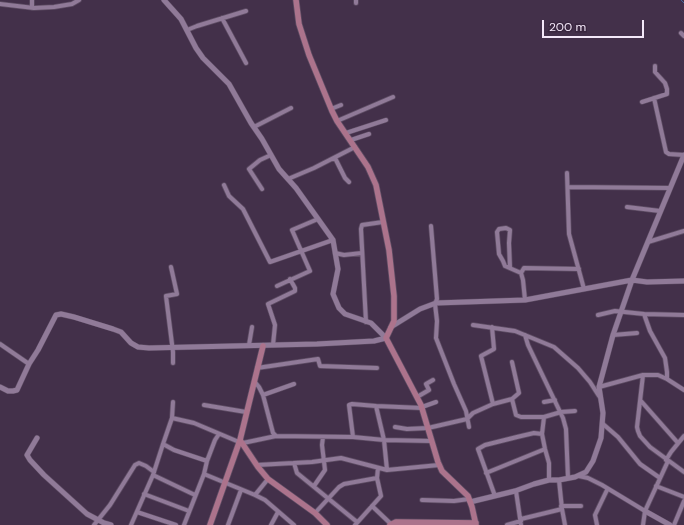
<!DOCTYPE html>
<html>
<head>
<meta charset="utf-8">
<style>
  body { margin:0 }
  #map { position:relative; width:684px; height:525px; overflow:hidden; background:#43304a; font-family:"DM Sans",sans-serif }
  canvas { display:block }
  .scale { position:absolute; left:542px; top:20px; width:102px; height:18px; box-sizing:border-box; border:2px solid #f4e8f9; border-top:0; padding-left:5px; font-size:12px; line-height:14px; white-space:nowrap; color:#f4e8f9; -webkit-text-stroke:3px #39263f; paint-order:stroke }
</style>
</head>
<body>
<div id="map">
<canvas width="684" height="525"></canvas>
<div class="scale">200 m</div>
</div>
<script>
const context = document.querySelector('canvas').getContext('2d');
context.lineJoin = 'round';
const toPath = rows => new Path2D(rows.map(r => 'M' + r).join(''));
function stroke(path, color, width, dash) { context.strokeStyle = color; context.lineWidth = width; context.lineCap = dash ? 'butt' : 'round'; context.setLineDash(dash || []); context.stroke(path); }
const stream = toPath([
  [681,0,684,3]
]);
const minor = toPath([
  [356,3,356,0],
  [0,4,34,8,54,7,72,4,79,0],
  [32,8,32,0],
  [222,18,246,63],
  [187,30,197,26,246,11],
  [681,33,684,36],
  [654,98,666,152,669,154,684,155],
  [642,102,667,94,667,89,665,83,655,72,655,66],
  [331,109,341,105],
  [337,121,393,97],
  [254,127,291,108],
  [346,133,386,120],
  [351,140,369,134],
  [335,158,345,178,349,182],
  [567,173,569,234,584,289],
  [288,179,314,168,355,147],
  [224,185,229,196,243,209,270,262,333,240],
  [568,187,670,188],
  [262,189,249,169,260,160,271,155],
  [627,207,660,211],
  [431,226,437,299,435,304,437,321,436,338,454,384,466,411,469,427],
  [648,242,684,231],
  [335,253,344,255,362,253],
  [171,267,177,294,166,296,173,352,173,363],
  [510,268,509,243,510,230,506,228,499,229,497,232,499,254,503,261,505,266,521,273,523,280,525,300],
  [521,273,524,268,579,269],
  [277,286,310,271,292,230,318,219],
  [598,315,615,311,644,314],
  [366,322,361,229,362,225,383,222],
  [473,325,515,331,554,347,578,368,590,382,599,396],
  [492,327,494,349,481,356,493,404],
  [525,335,528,345,563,418,566,429,568,478],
  [613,335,637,333],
  [0,344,29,364],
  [249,345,252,327],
  [273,345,275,325,268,304,295,291,295,288,290,279],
  [257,368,318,359,320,366,377,368],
  [643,375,637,427,638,431,640,436,650,447,684,472],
  [667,379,667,372,665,358,650,331,644,314,684,315],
  [254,381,259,387,263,395,273,433,276,436],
  [599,387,643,375,658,375,667,379,684,390],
  [263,395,294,384],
  [417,397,429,390,426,384,433,380],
  [512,399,516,415,521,417,544,417,561,412,575,411],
  [641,401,678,443],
  [544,402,555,400],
  [204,405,246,412],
  [376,406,422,408],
  [422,407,436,402],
  [544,417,542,434,545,449,549,463,549,480],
  [172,418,194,423,239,442],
  [603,424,618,437,640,464,660,478],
  [395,427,407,429,428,428,467,419,473,413,493,404,512,399,519,393,512,362],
  [353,437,349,405,352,404,376,406,384,440,387,470],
  [243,443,276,436,353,437,384,440,432,441],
  [163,444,174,450,207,461],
  [666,460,671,452,684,436],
  [294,463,297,473,357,522],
  [257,465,312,462,341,458,387,470,439,465],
  [486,473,545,449],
  [204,474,255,495,265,500,294,525],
  [153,475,195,495],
  [579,476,588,478,602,485,645,511],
  [559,480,562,509,565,525],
  [314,486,325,470,322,445,323,437],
  [656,486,684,497],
  [516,491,521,525],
  [144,494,189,511],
  [255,495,268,479],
  [495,496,478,449,485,445,517,437,534,433,542,434],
  [422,500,454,501,469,499],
  [372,506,392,525],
  [561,506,581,506],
  [137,512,176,525],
  [315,513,339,487,344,484,377,478],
  [521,519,562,509],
  [94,525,110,505,135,465,139,463,146,466,154,472],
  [131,525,153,475,163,444,172,418,173,402],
  [184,525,204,474,207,461,215,440,219,434],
  [228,525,241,490],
  [271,525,278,512],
  [355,525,381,496,377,478,378,468],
  [507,525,521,521],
  [597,525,595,515,607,490],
  [643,525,645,511,668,461],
  [674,525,684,501]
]);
const tertiary = toPath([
  [391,327,420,309,436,303,525,300,632,280,647,282,684,281],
  [0,387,8,391,13,391,17,390,29,364,38,350,56,315,61,314,74,317,113,329,121,332,131,343,138,347,149,348,317,344,374,341,386,338,371,323,345,314,339,308,333,294,338,269,333,240,296,188,279,169,262,139,251,123,229,84,203,58,196,48,181,19,164,0],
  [37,438,27,455,30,460,44,475,87,514,104,523,111,525],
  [470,502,515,491,534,484,549,480,559,480,575,477,586,472,593,461,601,438,603,413,599,387,613,335,632,280,684,155],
  [645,511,670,525]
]);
const secondary = toPath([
  [296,0,299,24,309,55,332,111,337,121,368,167,376,185,389,250,394,296,394,321,386,338,421,405,438,462,442,471,468,496,472,507,476,525],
  [240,440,258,467,268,479,315,513,327,525],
  [210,525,240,440,263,346],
  [390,525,396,522,476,523]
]);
stroke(stream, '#45689b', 1);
stroke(minor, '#5e4d64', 5.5);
stroke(tertiary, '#5e4d64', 6);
stroke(secondary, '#5e4d64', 7);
stroke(minor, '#907a98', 4);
stroke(tertiary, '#907a98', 5);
stroke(secondary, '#ac738c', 5.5);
</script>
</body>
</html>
